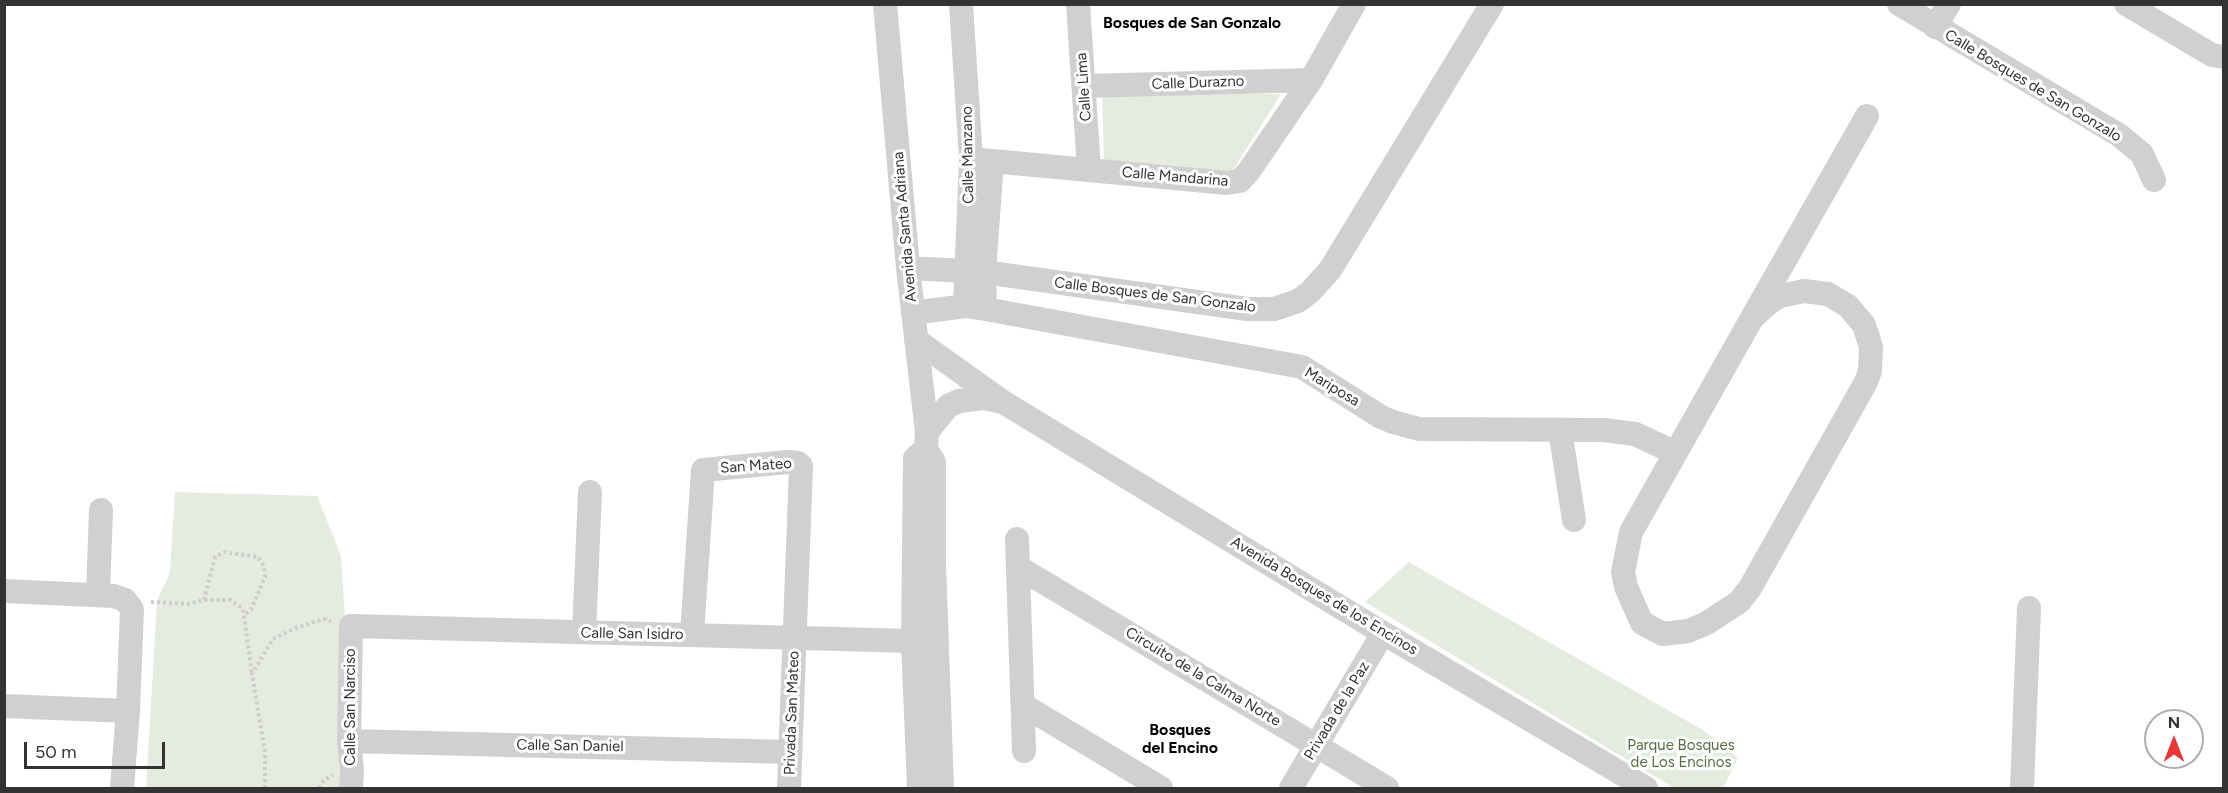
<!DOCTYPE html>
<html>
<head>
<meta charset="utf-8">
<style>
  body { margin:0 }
  #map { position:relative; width:2228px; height:793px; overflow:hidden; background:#fff; font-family:Figtree,sans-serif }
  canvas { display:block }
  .frame { position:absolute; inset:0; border:6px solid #333; pointer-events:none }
  .north { position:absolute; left:2144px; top:709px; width:60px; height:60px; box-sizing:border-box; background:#fff; border:2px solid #adadad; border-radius:50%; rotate:0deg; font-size:16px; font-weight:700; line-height:24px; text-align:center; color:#333 }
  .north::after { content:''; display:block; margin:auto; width:21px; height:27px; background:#e93536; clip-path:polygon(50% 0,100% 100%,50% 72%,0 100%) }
  .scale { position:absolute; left:24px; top:742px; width:141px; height:27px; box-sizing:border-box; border:3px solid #333; border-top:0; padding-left:8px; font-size:18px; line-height:21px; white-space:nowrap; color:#333; -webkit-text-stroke:4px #fff; paint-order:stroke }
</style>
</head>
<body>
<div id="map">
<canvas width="2228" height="793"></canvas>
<div class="frame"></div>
<div class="north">N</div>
<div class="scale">50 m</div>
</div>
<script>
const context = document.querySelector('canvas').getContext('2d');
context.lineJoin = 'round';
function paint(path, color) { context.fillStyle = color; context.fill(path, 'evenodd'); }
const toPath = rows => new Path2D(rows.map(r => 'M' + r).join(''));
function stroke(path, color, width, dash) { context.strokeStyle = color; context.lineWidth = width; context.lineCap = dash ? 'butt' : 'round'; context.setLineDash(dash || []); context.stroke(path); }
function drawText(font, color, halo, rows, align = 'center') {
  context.font = font + ' Figtree,sans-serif'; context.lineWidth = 6; context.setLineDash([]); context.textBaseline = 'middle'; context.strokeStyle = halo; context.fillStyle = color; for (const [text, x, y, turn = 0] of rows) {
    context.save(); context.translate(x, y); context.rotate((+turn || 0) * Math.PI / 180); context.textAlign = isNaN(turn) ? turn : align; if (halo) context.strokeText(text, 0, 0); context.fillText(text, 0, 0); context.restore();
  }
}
const green = toPath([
  [1102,90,1281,94,1228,178,1104,162],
  [175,492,317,496,341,556,346,633,339,788,146,788,157,601,170,572],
  [1409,562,1703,730,1738,758,1723,788,1674,788,1365,602]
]);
const path = toPath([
  [204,600,215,557,225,552,258,557,264,566,265,577,251,610,244,615],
  [151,602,187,604,204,600,230,600,243,609,252,674],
  [265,788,265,752,252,674,273,639,296,628,324,619,331,621],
  [319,788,324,780,333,775]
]);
const minor = toPath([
  [885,4,908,268,927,432,926,449,934,462,934,563,942,788],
  [961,4,971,159,965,306],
  [1078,4,1089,170],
  [1899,4,2119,135,2142,154,2154,180],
  [2126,4,2212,55,2224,57],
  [1935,27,1949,4],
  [1084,86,1311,80],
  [971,159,1227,183,1240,181,1249,171,1311,80,1354,4],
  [908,268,984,272,1247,309,1274,309,1298,301,1310,292,1330,270,1492,4],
  [985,309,984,272,992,161],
  [913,313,965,306,985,309,1302,367,1381,417,1393,422,1419,429,1604,430,1635,434,1676,453],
  [1752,318,1770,302,1780,296,1804,291,1828,294,1848,306,1864,325,1871,347,1870,371,1866,382,1750,588,1739,602,1707,623,1688,631,1663,634,1642,623,1626,587,1623,572,1631,532,1752,318,1867,116],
  [916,340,1003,402,1383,633,1646,788],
  [1560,430,1574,520],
  [927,432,948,406,959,401,983,398,1003,402],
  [1017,539,1024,751],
  [1018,567,1387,788],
  [4,591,114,596,125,600,132,609,128,711,122,788],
  [98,594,101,510],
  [584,632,590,492],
  [692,635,703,470,788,462,798,463,801,466,789,788],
  [1023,705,1161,788],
  [4,706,128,711],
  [349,741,790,752],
  [351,788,352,770,349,741,351,626,913,641],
  [919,788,913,641,915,458,926,449],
  [1291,788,1383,633],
  [2022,788,2029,608]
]);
const streetNames = [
  ["Calle Durazno",1198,83,-2],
  ["Calle Bosques de San Gonzalo",2033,86,31],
  ["Calle Lima",1084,87,-94],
  ["Calle Manzano",968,155,-91],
  ["Calle Mandarina",1175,177,5],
  ["Avenida Santa Adriana",905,227,-95],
  ["Calle Bosques de San Gonzalo",1155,295,7],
  ["Mariposa",1332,387,31],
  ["San Mateo",756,466,-4],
  ["Avenida Bosques de los Encinos",1324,596,31],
  ["Calle San Isidro",632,634,1],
  ["Circuito de la Calma Norte",1203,677,31],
  ["Calle San Narciso",351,707,-90],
  ["Privada de la Paz",1337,711,-59],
  ["Privada San Mateo",792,713,-88],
  ["Calle San Daniel",570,746,1]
];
const parkNames = [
  ["Parque Bosques",1681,746],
  ["de Los Encinos",1681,763]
];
const neighbourhoodNames = [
  ["Bosques de San Gonzalo",1192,23],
  ["Bosques",1180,730],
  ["del Encino",1180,748]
];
paint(green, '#e5ecdf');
stroke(path, '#cdcdcd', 4, [3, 3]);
stroke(minor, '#d0d0d0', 24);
drawText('15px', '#333', '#fff', streetNames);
drawText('15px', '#52713e', '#fff', parkNames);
drawText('bold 16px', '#000', '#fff', neighbourhoodNames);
</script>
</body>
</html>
